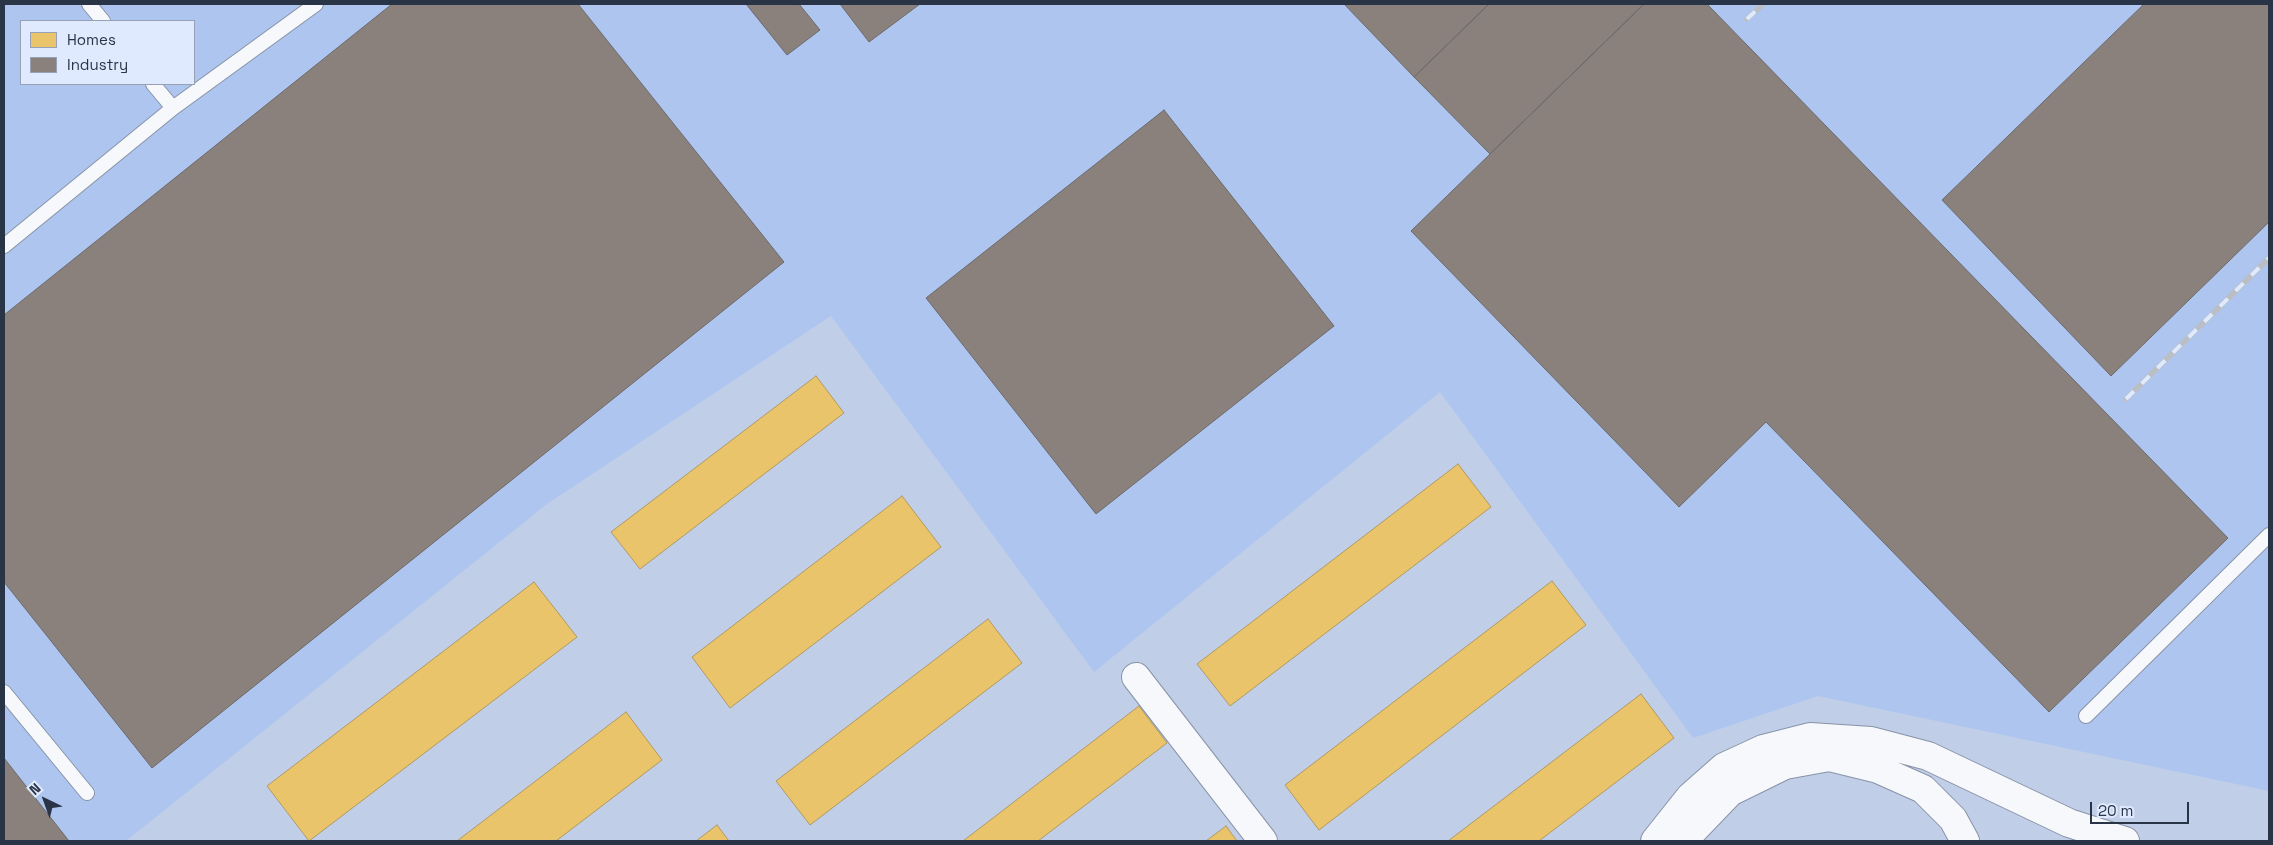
<!DOCTYPE html>
<html>
<head>
<meta charset="utf-8">
<style>
  body { margin:0 }
  #map { position:relative; width:2273px; height:845px; overflow:hidden; background:#c0cee8; font-family:"Space Grotesk",sans-serif }
  canvas { display:block }
  .frame { position:absolute; inset:0; border:5px solid #2a3447; pointer-events:none }
  .legend { position:absolute; left:20px; top:20px; width:175px; height:65px; box-sizing:border-box; background:#dfeafe; border:1px solid #97a1b5; margin:0; padding:6px 9px; list-style:none; font-size:15px; color:#2a3447 }
  .legend li { display:flex; align-items:center; gap:10px; height:25px }
  .legend b { width:25px; border:1px solid #97a1b5 }
  .north { position:absolute; left:20px; top:775px; width:50px; height:50px; -webkit-text-stroke:4px #dfeafe; paint-order:stroke; rotate:318deg; font-size:14px; font-weight:700; line-height:20px; text-align:center; color:#2a3447 }
  .north::after { content:''; display:block; margin:auto; width:18px; height:22px; background:#2a3447; clip-path:polygon(50% 0,100% 100%,50% 72%,0 100%) }
  .scale { position:absolute; left:2090px; top:802px; width:99px; height:22px; box-sizing:border-box; border:2px solid #2a3447; border-top:0; padding-left:6px; font-size:15px; line-height:18px; white-space:nowrap; color:#2a3447; -webkit-text-stroke:4px #dfeafe; paint-order:stroke }
</style>
</head>
<body>
<div id="map">
<canvas width="2273" height="845"></canvas>
<div class="frame"></div>
<ul class="legend">
<li><b style="height:14px;background:#e9c46a"></b>Homes</li>
<li><b style="height:14px;background:#8a817c"></b>Industry</li>
</ul>
<div class="north">N</div>
<div class="scale">20 m</div>
</div>
<script>
const context = document.querySelector('canvas').getContext('2d');
context.lineJoin = 'round';
function paint(path, color) { context.fillStyle = color; context.fill(path, 'evenodd'); }
const toPath = rows => new Path2D(rows.map(r => 'M' + r).join(''));
function stroke(path, color, width, dash) { context.strokeStyle = color; context.lineWidth = width; context.lineCap = dash ? 'butt' : 'round'; context.setLineDash(dash || []); context.stroke(path); }
const built = toPath([
  [4,4,2269,4,2269,791,1818,696,1693,738,1440,392,1094,672,831,316,547,504,126,841,4,841],
  [21,21,194,21,194,84,21,84]
]);
const homes = toPath([
  [816,376,844,413,640,569,611,532,816,376],
  [1458,464,1491,507,1230,706,1197,664,1458,464],
  [902,496,941,547,730,708,692,657,902,496],
  [1552,581,1586,625,1319,830,1285,785,1552,581],
  [534,582,577,637,309,841,267,786,534,582],
  [988,619,1022,663,810,825,776,781,988,619],
  [1641,694,1674,738,1539,841,1448,841,1641,694],
  [1139,706,1167,743,1038,841,963,841,1139,706],
  [626,712,662,760,556,841,457,841,626,712],
  [717,825,729,841,696,841,717,825],
  [1226,826,1237,841,1206,841,1226,826]
]);
const industry = toPath([
  [392,4,578,4,784,262,152,768,4,582,4,315,392,4],
  [746,4,799,4,820,30,787,55,746,4],
  [840,4,920,4,869,42,840,4],
  [1344,4,1489,4,1414,77,1344,4],
  [1489,4,1644,4,1490,154,1414,77,1489,4],
  [1644,4,1707,4,2228,538,2049,712,1766,422,1679,507,1411,231,1644,4],
  [2144,4,2269,4,2269,222,2111,376,1942,200,2144,4],
  [1164,110,1334,326,1096,514,926,298,1164,110],
  [4,758,69,841,4,841,4,758]
]);
const service = toPath([
  [89,4,103,21],
  [153,84,173,108],
  [4,246,173,108,316,4],
  [4,692,87,793],
  [2086,716,2269,535]
]);
const minor = toPath([
  [1136,677,1263,841]
]);
const primary = toPath([
  [1655,841,1690,797,1724,767,1763,749,1810,737,1871,741,1928,756,2069,823,2125,841],
  [1683,841,1730,792,1785,765,1829,757,1878,769,1923,789,1953,819,1965,841]
]);
const rail = toPath([
  [1747,19,1763,4],
  [2126,399,2269,258]
]);
paint(built, '#aec6ef');
paint(homes, '#e9c46a');
stroke(homes, '#b09960', 1);
paint(industry, '#8a817c');
stroke(industry, '#6d6a6c', 1);
stroke(service, '#8893a7', 16);
stroke(minor, '#8893a7', 30);
stroke(primary, '#8893a7', 30);
stroke(service, '#f6f8fc', 14);
stroke(minor, '#f6f8fc', 28);
stroke(primary, '#f6f8fc', 28);
stroke(rail, '#bbbfc5', 5.5);
stroke(rail, '#dfeafe', 4, [11]);
</script>
</body>
</html>
